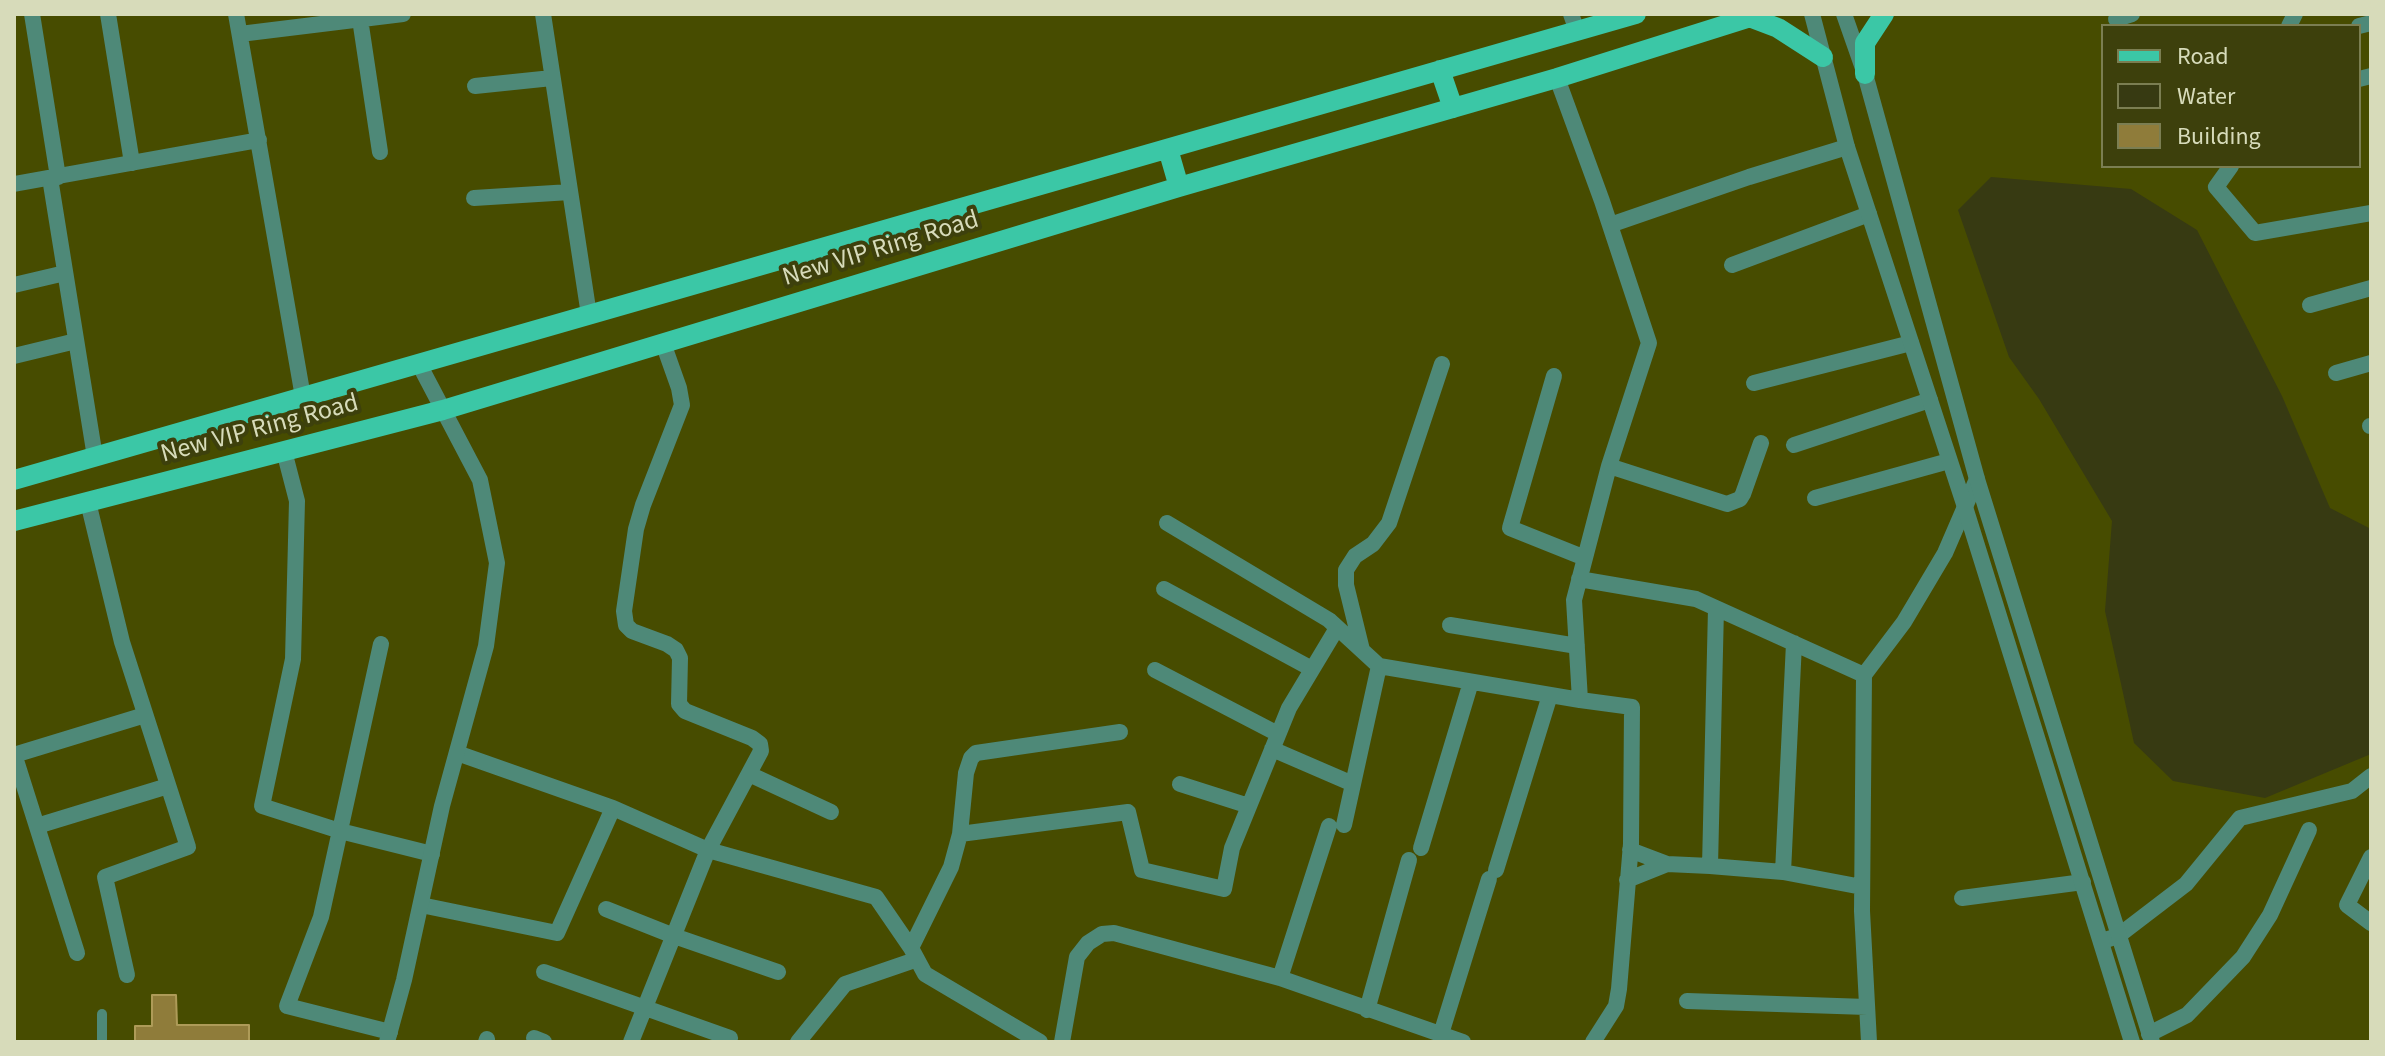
<!DOCTYPE html>
<html>
<head>
<meta charset="utf-8">
<style>
  body { margin:0 }
  #map { position:relative; width:2385px; height:1056px; overflow:hidden; background:#474c00; font-family:"Source Sans 3",sans-serif }
  canvas { display:block }
  .frame { position:absolute; inset:0; border:16px solid #d7dbba; pointer-events:none }
  .legend { position:absolute; left:2101px; top:24px; width:260px; height:144px; box-sizing:border-box; background:#3d400c; border:2px solid #7b7e52; margin:0; padding:10px 14px; list-style:none; font-size:24px; color:#d7dbba }
  .legend li { display:flex; align-items:center; gap:16px; height:40px }
  .legend b { width:40px; border:2px solid #7b7e52 }
</style>
</head>
<body>
<div id="map">
<canvas width="2385" height="1056"></canvas>
<div class="frame"></div>
<ul class="legend">
<li><b style="height:10px;background:#3bc7a6"></b>Road</li>
<li><b style="height:22px;background:#373a12"></b>Water</li>
<li><b style="height:22px;background:#8f7c3a"></b>Building</li>
</ul>
</div>
<script>
const context = document.querySelector('canvas').getContext('2d');
context.lineJoin = 'round';
function paint(path, color) { context.fillStyle = color; context.fill(path, 'evenodd'); }
const toPath = rows => new Path2D(rows.map(r => 'M' + r).join(''));
function stroke(path, color, width, dash) { context.strokeStyle = color; context.lineWidth = width; context.lineCap = dash ? 'butt' : 'round'; context.setLineDash(dash || []); context.stroke(path); }
function drawText(font, color, halo, rows, align = 'center') {
  context.font = font + ' "Source Sans 3",sans-serif'; context.lineWidth = 8; context.setLineDash([]); context.textBaseline = 'middle'; context.strokeStyle = halo; context.fillStyle = color; for (const [text, x, y, turn = 0] of rows) {
    context.save(); context.translate(x, y); context.rotate((+turn || 0) * Math.PI / 180); context.textAlign = isNaN(turn) ? turn : align; if (halo) context.strokeText(text, 0, 0); context.fillText(text, 0, 0); context.restore();
  }
}
const water = toPath([
  [1991,177,2131,189,2197,230,2282,396,2330,508,2371,529,2371,754,2265,798,2173,781,2134,743,2105,611,2112,521,2039,399,2009,357,1958,210]
]);
const building = toPath([
  [152,995,176,995,177,1025,249,1025,249,1042,135,1042,135,1026,152,1026,152,995]
]);
const service = toPath([
  [102,1014,102,1042]
]);
const minor = toPath([
  [32,14,58,177],
  [108,14,132,163],
  [236,14,303,397],
  [543,14,589,315],
  [1571,14,1577,31],
  [360,19,380,152],
  [2116,19,2132,14],
  [2289,26,2295,14],
  [2359,26,2371,23],
  [240,34,403,14],
  [1557,78,1602,201,1649,343,1609,466,1574,600,1580,700,1632,707,1631,844,1619,989,1616,1006,1593,1042],
  [2359,79,2371,76],
  [475,86,552,78],
  [2231,166,2216,187,2255,233,2371,213],
  [50,178,95,457],
  [14,184,259,140],
  [474,198,570,192],
  [1610,225,1749,177,1847,147],
  [1732,265,1869,214],
  [14,285,65,273],
  [2310,305,2371,288],
  [14,356,76,341],
  [2336,373,2371,363],
  [1554,376,1510,528,1585,558],
  [1754,383,1911,343],
  [2370,426,2371,426],
  [1794,445,1930,400],
  [284,451,297,501,293,659,262,806,340,831,432,854],
  [1609,466,1727,504,1740,499,1743,494,1761,443],
  [1815,498,1949,461],
  [88,502,122,642,188,847,105,877,127,975],
  [1167,523,1329,620,1379,666,1580,700],
  [1579,579,1696,599,1864,675,1862,911,1869,1042],
  [1164,589,1312,669],
  [1716,608,1710,866,1783,872],
  [1450,625,1577,646],
  [1794,643,1783,872,1862,887],
  [381,644,321,917,287,1006,390,1032],
  [1362,650,1346,585,1346,570,1355,556,1373,544,1389,523,1442,364],
  [1155,670,1278,734],
  [1864,675,1904,622,1945,553,1977,479],
  [1272,749,1353,784],
  [457,753,613,808],
  [14,754,77,953],
  [14,755,145,715],
  [749,774,831,812],
  [1180,784,1249,806],
  [1344,825,1379,666],
  [37,826,168,786],
  [960,834,1128,812,1142,870,1224,889,1232,848,1289,708,1337,628],
  [1421,848,1471,682],
  [1630,850,1667,864,1710,866],
  [2371,857,2347,905,2371,923],
  [1496,870,1550,695],
  [1627,880,1667,864],
  [1962,898,2083,882],
  [421,905,557,933,613,808,708,850,876,897,911,948,925,974,1040,1042],
  [606,909,674,936,778,972],
  [2102,941,2118,936,2186,884,2240,818,2352,791,2371,776],
  [911,948,951,867,960,834,966,773,971,758,976,753,1120,732],
  [544,972,730,1038],
  [1280,978,1329,826],
  [1687,1001,1867,1007],
  [1367,1010,1409,860],
  [1441,1034,1489,879],
  [2149,1034,2187,1015,2243,957,2270,915,2309,830],
  [534,1038,544,1042],
  [486,1042,487,1039],
  [631,1042,708,850,761,751,760,744,752,738,685,711,679,704,680,658,676,650,667,644,632,631,626,625,624,611,636,529,643,505,682,405,679,388,663,343],
  [798,1042,845,984,915,960],
  [1062,1042,1077,957,1088,943,1102,934,1114,933,1280,978,1463,1042]
]);
const tertiary = toPath([
  [1812,14,1847,147,1965,507,2132,1042],
  [1844,14,1865,74,1977,479,2152,1042],
  [387,1042,404,980,442,806,486,646,497,563,480,480,419,364]
]);
const primary = toPath([
  [1749,17,1778,28,1823,57],
  [1440,70,1453,108],
  [1865,74,1865,43,1884,14],
  [1168,149,1179,187],
  [14,480,1636,14],
  [14,521,443,410,1179,187,1557,78,1760,14]
]);
const streetNames = [
  ["New VIP Ring Road",881,250,-17],
  ["New VIP Ring Road",260,430,-15]
];
paint(water, '#373a12');
paint(building, '#8f7c3a');
stroke(building, '#ae9b58', 2);
stroke(service, '#4e8978', 10);
stroke(minor, '#4e8978', 16);
stroke(tertiary, '#4e8978', 16);
stroke(primary, '#3bc7a6', 20);
drawText('26px', '#d7dbba', '#3d400c', streetNames);
</script>
</body>
</html>
